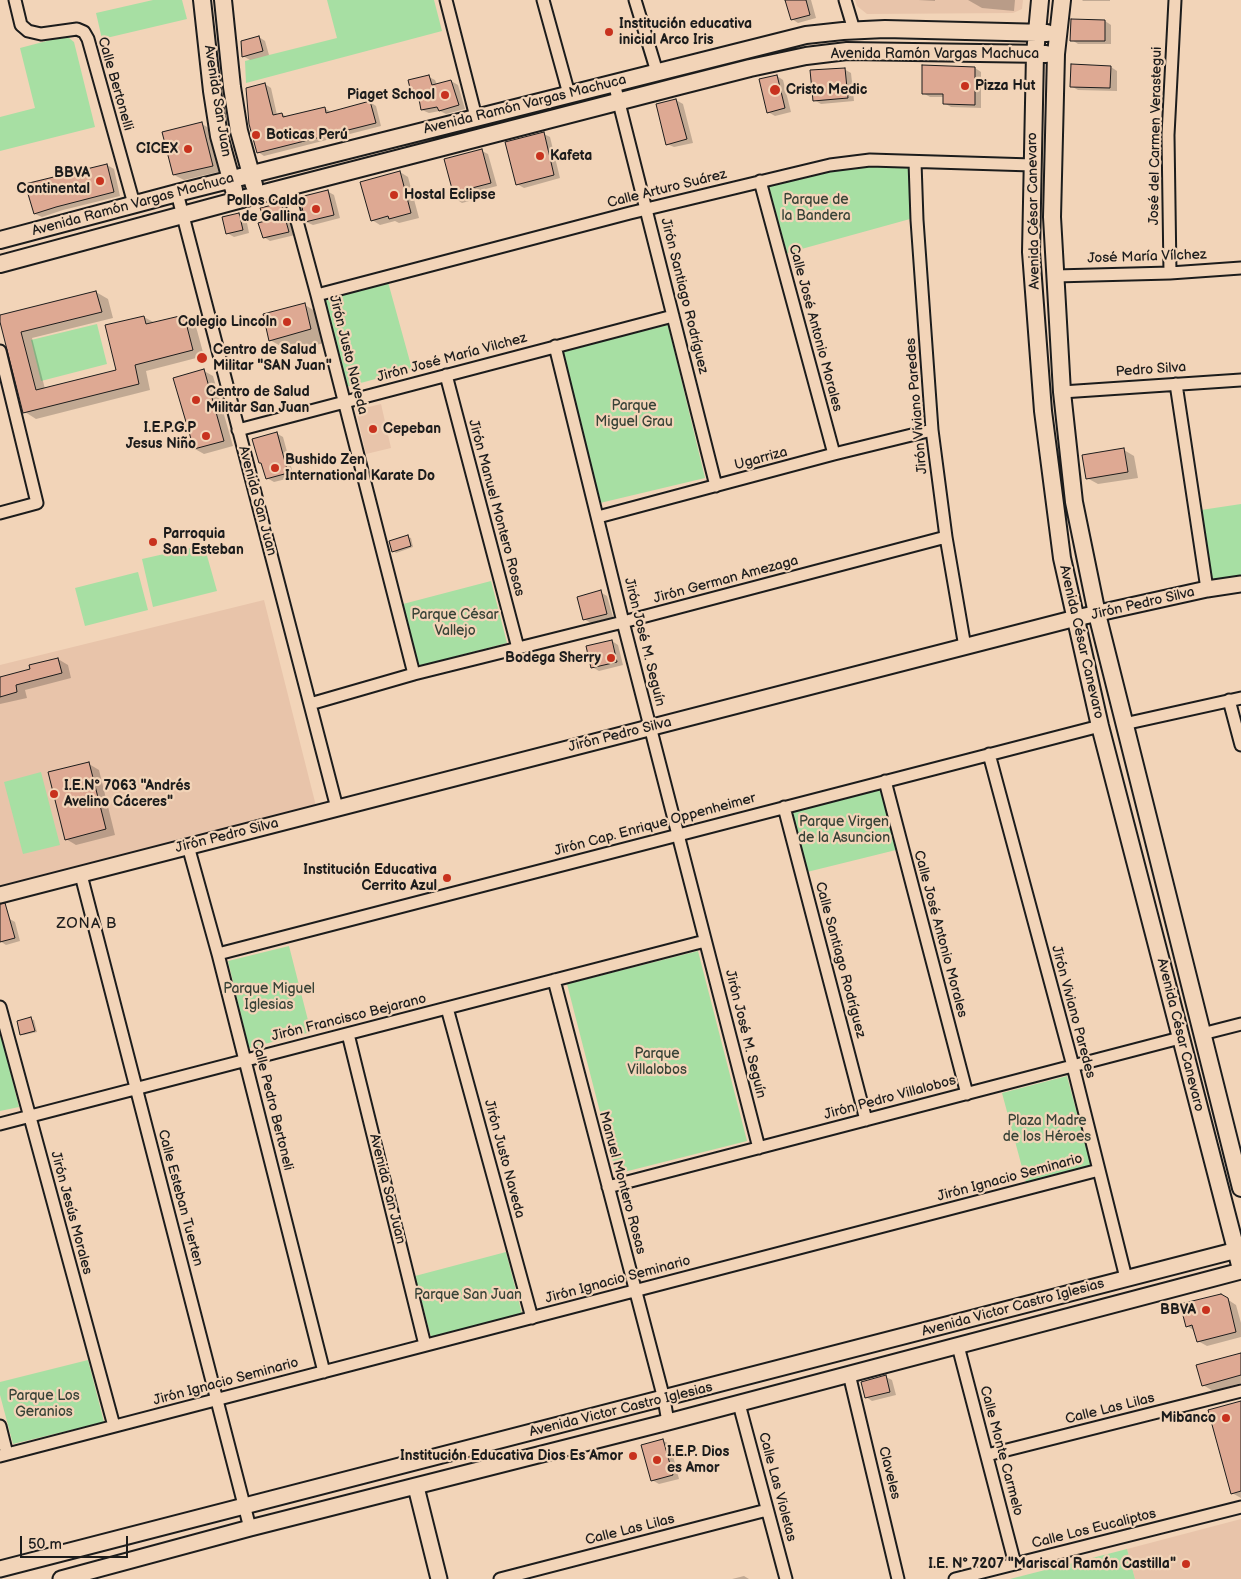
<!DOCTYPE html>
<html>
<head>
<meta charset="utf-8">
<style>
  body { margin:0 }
  #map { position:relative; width:1241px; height:1579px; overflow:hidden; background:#f2d4b8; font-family:"Balsamiq Sans",sans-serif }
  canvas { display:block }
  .scale { position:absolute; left:20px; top:1536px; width:108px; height:22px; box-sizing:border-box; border:2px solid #1c1c1c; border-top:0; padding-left:6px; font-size:15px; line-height:18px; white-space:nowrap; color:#1c1c1c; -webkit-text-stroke:4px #f2d4b8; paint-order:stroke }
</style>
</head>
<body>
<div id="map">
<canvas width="1241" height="1579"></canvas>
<div class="scale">50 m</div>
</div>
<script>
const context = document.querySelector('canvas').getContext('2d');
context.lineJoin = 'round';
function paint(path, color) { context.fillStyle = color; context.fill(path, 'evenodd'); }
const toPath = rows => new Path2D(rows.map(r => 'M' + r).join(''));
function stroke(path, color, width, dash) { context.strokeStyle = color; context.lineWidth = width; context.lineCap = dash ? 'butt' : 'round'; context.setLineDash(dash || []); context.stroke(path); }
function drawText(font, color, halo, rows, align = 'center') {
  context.font = font + ' "Balsamiq Sans",sans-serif'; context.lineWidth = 4.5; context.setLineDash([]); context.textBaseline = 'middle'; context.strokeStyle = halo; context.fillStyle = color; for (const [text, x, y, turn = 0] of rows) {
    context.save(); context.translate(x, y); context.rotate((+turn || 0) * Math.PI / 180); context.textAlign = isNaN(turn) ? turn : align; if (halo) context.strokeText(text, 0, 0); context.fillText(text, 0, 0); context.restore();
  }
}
const built = toPath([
  [855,0,1023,0,1022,9,1013,13,867,14,857,6],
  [381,404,391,448,366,454,356,410],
  [264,600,316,806,0,886,0,665],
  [1241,1519,1241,1579,1135,1579,1127,1549]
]);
const green = toPath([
  [153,0,182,0,187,19,102,39,96,13],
  [327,0,434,0,442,31,246,83,245,61,337,38],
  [62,37,69,38,74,42,95,127,0,151,0,117,35,108,20,48],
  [872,165,911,168,910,219,787,253,768,184,828,168],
  [388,282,412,369,346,387,323,299],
  [97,324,107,364,41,381,31,340],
  [668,325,705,478,600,503,562,351],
  [1241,504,1241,575,1211,580,1201,510],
  [204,545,217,591,153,607,142,559],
  [138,572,148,610,85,626,75,588],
  [491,581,507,643,419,666,403,604],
  [41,772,60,845,23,854,4,782],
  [881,788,896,850,807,872,792,811],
  [289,946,311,1032,249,1048,228,961],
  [698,951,747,1141,616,1174,567,984],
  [0,1031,19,1107,0,1111],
  [1067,1076,1091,1166,1026,1182,1002,1093],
  [506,1252,522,1314,431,1337,415,1276],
  [88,1360,104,1422,13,1444,0,1395,0,1382],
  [1127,1549,1135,1579,1010,1579]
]);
const shadow = toPath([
  [787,0,811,0,816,18,798,23,792,19],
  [918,0,935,0,935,1],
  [968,0,1015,0,1014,11,982,8],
  [1082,0,1110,0,1110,1,1083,1],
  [1105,21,1111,25,1111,44,1078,44,1072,40],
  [259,37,265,41,269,55,250,60,243,56],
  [1111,67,1117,71,1117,91,1078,90,1071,86],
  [975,68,981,72,981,108,951,107,944,103,944,97,930,97,923,93],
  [844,69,851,73,854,101,821,104,814,100],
  [777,76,783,80,791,112,775,116,768,112],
  [429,77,435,80,437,85,451,81,458,85,465,109,446,114,440,111,429,113,422,110,421,103,415,99],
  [265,84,271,88,277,115,282,114,287,117,324,108,331,112,370,102,376,106,381,126,264,156,258,152],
  [676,100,683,104,693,143,674,147,667,144],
  [202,124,212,130,222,171,184,180,174,175],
  [544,134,550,137,560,178,524,188,517,184],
  [482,151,488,154,497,186,478,191,480,198,462,203,456,199],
  [107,165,114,169,120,196,63,210,42,217,35,214,27,185],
  [400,172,408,177,419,218,399,223,395,221,380,225,372,220],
  [327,191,334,195,340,218,313,225,306,222],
  [281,204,287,208,295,235,270,241,264,237],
  [239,214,246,218,249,233,234,237,227,233],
  [96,292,108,299,113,318,32,338,45,389,118,370,144,317,155,323,184,316,195,323,204,356,146,371,150,390,36,419,25,412,0,316],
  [305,305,325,317,331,341,291,352,270,340],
  [204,371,213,376,233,446,204,454,195,449],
  [276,433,283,437,294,477,274,482,267,478,263,464,260,462],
  [1124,450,1134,456,1138,478,1098,484,1087,478],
  [408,537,411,538,413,547,396,553,394,551],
  [600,592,607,596,613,617,591,623,584,619],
  [612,641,618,645,623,665,599,671,592,667],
  [58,659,68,665,71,678,25,690,27,698,0,704,0,678,32,670],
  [89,764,99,770,115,835,76,845,66,839],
  [8,918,15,922,20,941,6,945,0,941,0,921],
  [31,1019,34,1020,37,1032,24,1035,22,1034],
  [1221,1295,1236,1305,1241,1323,1241,1337,1207,1346,1198,1341,1195,1331,1187,1326],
  [1241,1354,1241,1383,1213,1391,1203,1385],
  [886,1377,892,1380,896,1395,872,1401,866,1397],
  [1241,1402,1241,1498,1232,1493],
  [663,1441,670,1444,679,1479,659,1484,652,1480],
  [744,1576,749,1579,732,1579]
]);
const building = toPath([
  [785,0,806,0,810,15,791,20,785,0],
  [1071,19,1105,20,1105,41,1070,41,1071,19],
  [259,36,263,51,242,57,241,41,259,36],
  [1071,64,1111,66,1110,88,1070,87,1071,64],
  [922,65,975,67,975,105,943,104,943,94,922,94,922,65],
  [845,68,848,98,813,101,810,70,845,68],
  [429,75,432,85,451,80,459,105,439,111,437,107,421,110,419,99,413,100,408,80,429,75],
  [777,75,785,108,767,113,759,79,777,75],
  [265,83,273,115,282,113,283,117,325,107,326,113,370,101,376,123,257,153,249,124,246,88,265,83],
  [676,99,687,139,666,145,656,104,676,99],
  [202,122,213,166,173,175,162,132,202,122],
  [544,132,554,175,516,185,505,142,544,132],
  [482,149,491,183,472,188,474,195,455,200,444,159,482,149],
  [107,164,114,192,56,207,34,214,25,184,107,164],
  [400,171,411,213,389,219,388,216,371,221,360,182,400,171],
  [328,190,334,215,305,222,300,197,328,190],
  [281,203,289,232,263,238,258,223,265,221,260,208,281,203],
  [239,213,243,230,226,234,222,217,239,213],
  [96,291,102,312,21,332,36,390,116,370,105,325,144,316,146,324,184,315,193,350,135,365,139,384,23,413,0,322,0,315,96,291],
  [305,303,311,329,269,341,263,314,305,303],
  [204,369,224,441,194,449,173,378,204,369],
  [277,432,288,473,266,479,261,463,259,463,252,439,277,432],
  [1124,448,1128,472,1086,479,1082,455,1124,448],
  [408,535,411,546,392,552,389,541,408,535],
  [601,590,607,614,583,620,577,597,601,590],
  [612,640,617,662,591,668,586,646,612,640],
  [58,658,62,673,16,685,17,692,0,697,0,677,30,669,29,665,58,658],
  [89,762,106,829,65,840,48,772,89,762],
  [5,903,15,938,0,942,0,904,5,903],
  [31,1017,35,1031,20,1035,17,1021,31,1017],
  [1221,1294,1228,1298,1236,1332,1197,1342,1192,1325,1186,1327,1180,1304,1221,1294],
  [1241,1353,1241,1375,1202,1386,1196,1365,1241,1353],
  [886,1375,890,1392,865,1398,861,1382,886,1375],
  [1241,1401,1241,1491,1231,1494,1208,1410,1241,1401],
  [663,1439,673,1475,651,1481,641,1445,663,1439]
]);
const minor = toPath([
  [15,0,21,25,28,31,41,34,77,29,84,32,88,39,134,204],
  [446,0,476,117],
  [543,0,569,94],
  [635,0,657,72],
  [845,0,854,30],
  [614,83,716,486],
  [915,162,917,220,932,430,946,537,965,647],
  [760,181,834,454],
  [288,188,317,295,414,674],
  [177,193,337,808],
  [1170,273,1168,135,1175,0],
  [1055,276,1170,273,1241,268],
  [317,295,630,213,830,165,870,160,1032,165],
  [555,346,623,622,759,1148],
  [0,351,37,503,0,513],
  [446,375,518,648],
  [1176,384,1207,589],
  [1062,392,1241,380],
  [238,430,673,316],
  [598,517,834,454,932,430],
  [1229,700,1241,745],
  [310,704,414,674,623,622,946,537],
  [1124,724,1241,698],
  [989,754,1073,1066,1126,1278],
  [885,781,967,1094],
  [784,807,866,1120],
  [188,846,218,954,324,1372],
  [81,875,250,1528],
  [218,954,1100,726],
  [554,980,664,1399,668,1422],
  [0,1007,114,1426],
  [447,1008,532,1318],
  [348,1034,425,1345],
  [1202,1034,1241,1024],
  [0,1124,705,941],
  [608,1187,1180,1038],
  [958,1346,1015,1564],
  [849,1374,898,1579],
  [739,1404,786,1579],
  [0,1426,7,1454],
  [987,1455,1241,1391],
  [0,1456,1099,1170],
  [500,1579,767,1510],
  [955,1579,1241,1507]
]);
const tertiary = toPath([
  [0,895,1076,618,1207,589,1241,584],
  [416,1487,439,1579],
  [0,1569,1241,1249],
  [61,1579,250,1528,668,1422,1241,1271]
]);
const secondary = toPath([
  [202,0,212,91,219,136,234,190],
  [223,0,232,87,239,131,254,185],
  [1040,0,1035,54,1031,252,1043,411,1062,558,1100,726,1241,1269],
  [1062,0,1056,54,1052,217,1062,392,1074,502,1097,614,1241,1188],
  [0,240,177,193,806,35,843,31,885,29,1047,33],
  [0,264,257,195,679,86,750,68,806,56,847,51,1046,54]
]);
const markers = [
  [609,32,5,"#c8321e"],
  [965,86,5,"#c8321e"],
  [775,90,6,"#c8321e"],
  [445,95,5,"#c8321e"],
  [256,135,5,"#c8321e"],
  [188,149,5,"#c8321e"],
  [540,156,5,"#c8321e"],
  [100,181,5,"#c8321e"],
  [394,195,5,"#c8321e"],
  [316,209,5,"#c8321e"],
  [287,322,5,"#c8321e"],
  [202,358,6,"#c8321e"],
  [196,400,5,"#c8321e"],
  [373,429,5,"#c8321e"],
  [206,436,5,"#c8321e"],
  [275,468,5,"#c8321e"],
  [153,542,5,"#c8321e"],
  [611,658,5,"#c8321e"],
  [54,794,5,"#c8321e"],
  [447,878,5,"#c8321e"],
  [1206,1310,5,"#c8321e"],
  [1226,1418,5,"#c8321e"],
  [633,1456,5,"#c8321e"],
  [657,1460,5,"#c8321e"],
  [1186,1564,5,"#c8321e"]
];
const poiNames = [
  ["Institución educativa",619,24],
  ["inicial Arco Iris",619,40],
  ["Pizza Hut",975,86],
  ["Cristo Medic",786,90],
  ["Piaget School",435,95,"right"],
  ["Boticas Perú",266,135],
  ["CICEX",178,149,"right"],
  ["Kafeta",550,156],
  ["BBVA",90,173,"right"],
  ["Continental",90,189,"right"],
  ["Hostal Eclipse",404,195],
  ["Pollos Caldo",306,201,"right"],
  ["de Gallina",306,217,"right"],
  ["Colegio Lincoln",277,322,"right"],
  ["Centro de Salud",213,350],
  ["Militar \"SAN Juan\"",213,366],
  ["Centro de Salud",206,392],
  ["Militar San Juan",206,408],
  ["I.E.P.G.P",196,428,"right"],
  ["Jesus Niño",196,444,"right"],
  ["Cepeban",383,429],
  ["Bushido Zen",285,460],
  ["International Karate Do",285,476],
  ["Parroquia",163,534],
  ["San Esteban",163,550],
  ["Bodega Sherry",601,658,"right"],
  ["I.E.N° 7063 \"Andrés",64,786],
  ["Avelino Cáceres\"",64,802],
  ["Institución Educativa",437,870,"right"],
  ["Cerrito Azul",437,886,"right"],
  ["BBVA",1196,1310,"right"],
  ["Mibanco",1216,1418,"right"],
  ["I.E.P. Dios",667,1452],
  ["es Amor",667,1468],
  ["Institución Educativa Dios Es Amor",623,1456,"right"],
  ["I.E. N° 7207 \"Mariscal Ramón Castilla\"",1176,1564,"right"]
];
const streetNames = [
  ["Avenida Ramón Vargas Machuca",935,54],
  ["Calle Bertonelli",115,84,74],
  ["Avenida San Juan",217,101,81],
  ["Avenida Ramón Vargas Machuca",525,105,-14],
  ["José del Carmen Verastegui",1156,136,-89],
  ["Calle Arturo Suárez",667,189,-14],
  ["Avenida Ramón Vargas Machuca",133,205,-15],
  ["Avenida César Canevaro",1034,211,-91],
  ["José María Vílchez",1147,257,-2],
  ["Jirón Santiago Rodríguez",684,296,76],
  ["Calle José Antonio Morales",815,328,75],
  ["Jirón Justo Naveda",348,355,76],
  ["Jirón José María Vilchez",452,358,-15],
  ["Pedro Silva",1151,370,-4],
  ["Jirón Viviano Paredes",917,406,-95],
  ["Ugarriza",761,459,-15],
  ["Avenida San Juan",257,501,75],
  ["Jirón Manuel Montero Rosas",496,508,75],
  ["Jirón German Amezaga",726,580,-15],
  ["Jirón Pedro Silva",1143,604,-13],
  ["Jirón José M. Seguín",644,642,76],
  ["Avenida César Canevaro",1081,642,77],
  ["Jirón Pedro Silva",620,735,-14],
  ["Jirón Cap. Enrique Oppenheimer",655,825,-15],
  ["Jirón Pedro Silva",227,836,-14],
  ["Calle José Antonio Morales",940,934,75],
  ["Calle Santiago Rodríguez",840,960,75],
  ["Jirón Viviano Paredes",1073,1012,75],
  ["Jirón Francisco Bejarano",349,1018,-14],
  ["Jirón José M. Seguín",745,1034,76],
  ["Avenida César Canevaro",1180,1035,76],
  ["Jirón Pedro Villalobos",890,1098,-15],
  ["Calle Pedro Bertoneli",272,1105,76],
  ["Jirón Justo Naveda",504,1159,75],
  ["Jirón Ignacio Seminario",1010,1178,-15],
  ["Manuel Montero Rosas",622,1183,75],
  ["Avenida San Juan",387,1189,76],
  ["Calle Esteban Tuerten",180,1198,75],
  ["Jirón Jesús Morales",71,1213,75],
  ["Jirón Ignacio Seminario",618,1280,-15],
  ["Avenida Victor Castro Iglesias",1013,1308,-15],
  ["Jirón Ignacio Seminario",226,1382,-15],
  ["Calle Las Lilas",1110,1409,-14],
  ["Avenida Victor Castro Iglesias",621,1410,-14],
  ["Calle Monte Carmelo",1001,1451,75],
  ["Claveles",889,1473,76],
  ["Calle Las Violetas",777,1487,75],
  ["Calle Los Eucaliptos",1094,1529,-14],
  ["Calle Las Lilas",630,1530,-14]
];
const parkNames = [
  ["Parque de",816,200],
  ["la Bandera",816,216],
  ["Parque",634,406],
  ["Miguel Grau",634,422],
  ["Parque César",455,615],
  ["Vallejo",455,631],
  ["Parque Virgen",844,822],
  ["de la Asuncion",844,838],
  ["Parque Miguel",269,989],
  ["Iglesias",269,1005],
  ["Parque",657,1054],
  ["Villalobos",657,1070],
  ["Plaza Madre",1047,1121],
  ["de los Héroes",1047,1137],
  ["Parque San Juan",468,1295],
  ["Parque Los",44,1396],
  ["Geranios",44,1412]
];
const neighbourhoodNames = [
  ["ZONA B",87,924]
];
paint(built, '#e8c4aa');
paint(green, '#a7dfa3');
paint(shadow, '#0003');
paint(building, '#dea993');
stroke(building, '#1c1c1c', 1);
stroke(minor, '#1c1c1c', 15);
stroke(tertiary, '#1c1c1c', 19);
stroke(secondary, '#1c1c1c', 20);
stroke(minor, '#f2d4b8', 11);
stroke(tertiary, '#f2d4b8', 15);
stroke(secondary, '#f2d4b8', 16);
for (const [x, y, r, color] of markers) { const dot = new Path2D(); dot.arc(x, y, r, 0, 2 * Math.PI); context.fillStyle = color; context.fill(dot); stroke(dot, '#f2d4b8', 2); }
drawText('bold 14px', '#1c1c1c', '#f2d4b8', poiNames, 'left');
drawText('14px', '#1c1c1c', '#f2d4b8', streetNames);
drawText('14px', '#384337', '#f2d4b8', parkNames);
context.letterSpacing = '1px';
drawText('15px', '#1c1c1c', '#f2d4b8', neighbourhoodNames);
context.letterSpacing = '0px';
</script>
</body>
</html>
